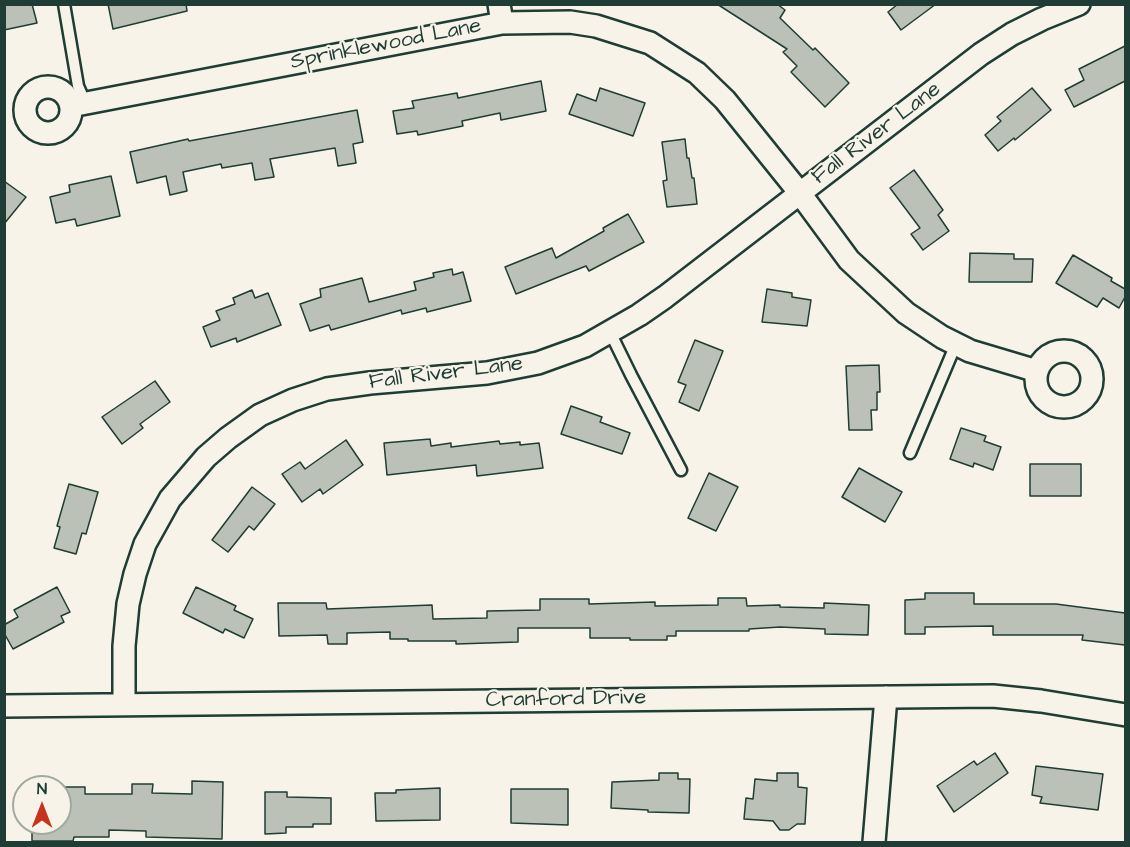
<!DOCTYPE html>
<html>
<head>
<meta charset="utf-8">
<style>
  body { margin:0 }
  #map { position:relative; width:1130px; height:847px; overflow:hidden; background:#f7f3e8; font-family:"Architects Daughter",sans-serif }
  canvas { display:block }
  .frame { position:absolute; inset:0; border:6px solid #1f3d34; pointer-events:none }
  .north { position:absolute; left:12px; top:775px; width:60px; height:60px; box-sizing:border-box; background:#f7f3e8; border:2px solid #a1aaa0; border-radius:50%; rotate:0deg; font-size:16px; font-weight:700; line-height:24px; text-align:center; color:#1f3d34 }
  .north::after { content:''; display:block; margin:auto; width:21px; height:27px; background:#c8321e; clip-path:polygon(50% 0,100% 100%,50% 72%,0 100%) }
</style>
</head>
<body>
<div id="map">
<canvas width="1130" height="847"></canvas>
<div class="frame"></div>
<div class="north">N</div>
</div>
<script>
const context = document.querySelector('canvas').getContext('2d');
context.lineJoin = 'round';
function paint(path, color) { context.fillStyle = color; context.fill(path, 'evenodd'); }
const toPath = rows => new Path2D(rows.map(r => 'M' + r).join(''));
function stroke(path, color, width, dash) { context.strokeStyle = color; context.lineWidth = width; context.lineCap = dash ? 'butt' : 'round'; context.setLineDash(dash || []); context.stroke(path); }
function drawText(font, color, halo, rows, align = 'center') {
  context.font = font + ' "Architects Daughter",sans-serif'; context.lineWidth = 4.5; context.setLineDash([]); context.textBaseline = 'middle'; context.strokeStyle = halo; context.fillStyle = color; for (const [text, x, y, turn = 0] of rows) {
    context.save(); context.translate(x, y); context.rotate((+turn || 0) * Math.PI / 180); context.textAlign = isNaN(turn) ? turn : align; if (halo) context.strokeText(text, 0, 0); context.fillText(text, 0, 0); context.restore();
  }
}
const building = toPath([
  [4,4,32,4,37,23,4,30,4,4],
  [108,4,186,4,187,11,113,29,108,4],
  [717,4,777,4,785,10,780,18,813,50,815,48,849,83,825,107,791,72,797,66,783,52,787,49,717,4],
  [898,4,936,4,901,30,888,12,898,4],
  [1125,46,1125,81,1074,107,1065,90,1084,80,1079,69,1125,46],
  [541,81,546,111,501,120,500,113,462,121,463,126,418,135,417,131,397,134,393,111,414,108,412,101,457,93,458,98,541,81],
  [600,88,645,103,633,136,569,114,577,94,596,101,600,88],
  [1032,88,1051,110,1015,140,1014,138,998,151,985,135,1001,121,997,117,1032,88],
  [357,110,363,142,353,144,356,163,338,166,335,148,270,159,274,177,255,180,252,163,222,168,221,164,183,172,187,191,170,195,166,176,137,183,130,152,188,139,189,141,357,110],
  [685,139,687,158,689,158,692,178,694,178,697,204,667,207,663,181,667,180,662,142,685,139],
  [914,170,943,210,938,215,949,231,923,250,911,234,920,228,890,188,914,170],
  [111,176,120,216,77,226,75,219,56,223,50,197,70,192,69,185,111,176],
  [4,181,26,197,4,224,4,181],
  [628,214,644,242,589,271,586,266,516,294,505,267,552,248,556,258,604,231,603,228,628,214],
  [970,253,1014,254,1014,259,1033,259,1032,282,969,282,970,253],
  [1073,255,1112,278,1111,281,1125,289,1125,297,1119,308,1103,298,1097,307,1056,283,1073,255],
  [452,269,453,275,463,272,471,301,427,312,426,308,402,314,401,310,331,330,329,325,310,331,300,304,321,297,320,289,362,278,369,302,416,290,414,282,434,277,433,273,452,269],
  [767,289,792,293,792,297,811,300,807,326,762,322,767,289],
  [252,290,255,298,268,293,281,325,237,342,236,338,211,347,203,327,220,320,216,311,235,304,233,298,252,290],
  [695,340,723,351,699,411,679,402,686,385,678,382,695,340],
  [879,365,880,392,877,392,877,410,871,410,872,430,849,430,846,366,879,365],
  [155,381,170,402,140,424,143,428,122,444,102,417,155,381],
  [571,406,602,417,600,422,630,433,622,454,561,434,571,406],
  [961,428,986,436,984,441,1001,447,993,470,974,463,973,467,950,459,961,428],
  [430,439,431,446,451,443,451,447,499,441,500,444,520,442,520,445,539,443,543,468,477,476,476,465,387,475,384,443,430,439],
  [346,440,363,465,323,494,320,489,302,502,282,474,300,462,305,469,346,440],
  [1030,464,1081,464,1081,496,1030,496,1030,464],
  [859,468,902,492,885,522,842,497,859,468],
  [709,473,738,487,716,531,688,518,709,473],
  [69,484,98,492,86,534,82,533,76,554,54,548,60,527,57,526,69,484],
  [252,487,275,504,254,530,249,526,228,552,212,540,252,487],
  [57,587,70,612,61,616,64,622,13,649,4,633,4,625,18,617,14,610,57,587],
  [196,587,236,606,234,610,253,619,244,638,225,629,223,633,183,613,196,587],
  [925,593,974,593,974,604,1056,604,1125,613,1125,645,1082,640,1083,635,993,635,993,626,925,627,925,634,905,634,905,600,925,599,925,593],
  [718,598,746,598,747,606,780,605,780,607,824,608,824,603,869,605,868,635,825,634,825,629,780,627,749,629,749,631,676,631,676,636,667,636,667,640,630,640,630,638,590,638,590,628,518,628,518,642,456,644,456,641,408,641,408,639,390,639,390,632,347,633,347,644,328,644,327,635,279,636,278,603,326,603,327,609,432,605,433,619,487,618,487,611,540,610,540,599,589,599,589,604,655,602,655,606,718,605,718,598],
  [995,753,1008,773,954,812,937,786,974,761,977,765,995,753],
  [1036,766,1103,774,1098,810,1040,803,1042,797,1032,795,1036,766],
  [659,773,678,773,678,779,690,779,689,813,648,812,648,810,611,808,612,782,659,780,659,773],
  [777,773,798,773,798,787,807,788,805,824,797,824,789,830,780,830,773,821,744,819,746,798,753,799,755,779,777,781,777,773],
  [192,781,223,782,222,839,146,837,146,831,109,830,109,837,74,837,73,841,32,841,32,823,60,823,60,787,85,787,85,794,132,794,132,784,153,784,152,793,192,794,192,781],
  [440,788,440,820,376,821,375,793,396,793,396,790,440,788],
  [511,789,568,789,568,825,511,823,511,789],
  [265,792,287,792,287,797,331,798,331,824,313,824,313,827,286,827,286,833,265,834,265,792]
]);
const lane = toPath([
  [64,4,78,86,85,102],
  [610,332,631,375,681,470],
  [910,453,956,344]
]);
const street = toPath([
  [499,4,502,23],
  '25 110a23 23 0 1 1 46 0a23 23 0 1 1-46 0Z',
  [71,106,502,23,570,22,596,26,650,43,697,73,725,100,799,192,849,260,906,313,942,337,970,351,1037,371],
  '1036 379a28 28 0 1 1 56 0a28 28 0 1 1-56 0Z',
  [124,704,124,646,128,604,135,574,145,544,170,499,206,457,228,438,260,415,293,400,327,389,370,383,487,373,538,363,585,346,639,315,665,297,981,54,1012,34,1042,19,1079,4],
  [4,706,993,696,1041,701,1126,715],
  [874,842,886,697]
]);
const streetNames = [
  ["Sprinklewood Lane",386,45,-11],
  ["Fall River Lane",877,134,-37],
  ["Fall River Lane",446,374,-7],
  ["Cranford Drive",566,700,-1]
];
paint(building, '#bbc1b6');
stroke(building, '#1f3d34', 1.5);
stroke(lane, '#1f3d34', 15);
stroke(street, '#1f3d34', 26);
stroke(lane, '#f7f3e8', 10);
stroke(street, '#f7f3e8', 21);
drawText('22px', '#1f3d34', '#f7f3e8', streetNames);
</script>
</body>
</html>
